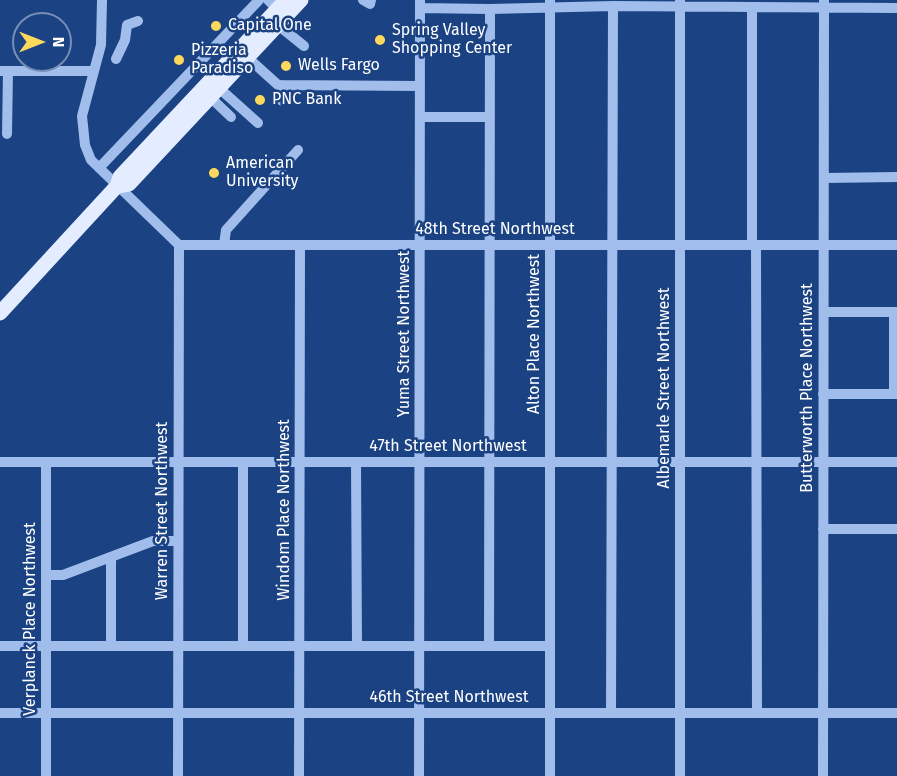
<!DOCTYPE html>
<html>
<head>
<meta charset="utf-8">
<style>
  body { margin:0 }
  #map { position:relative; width:897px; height:776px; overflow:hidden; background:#1b4283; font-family:"Fira Sans",sans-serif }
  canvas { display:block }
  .north { position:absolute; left:12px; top:12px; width:60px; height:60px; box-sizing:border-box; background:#1b4283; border:2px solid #768eb5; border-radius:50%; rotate:90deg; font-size:16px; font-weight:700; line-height:24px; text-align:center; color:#fff }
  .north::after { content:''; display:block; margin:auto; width:21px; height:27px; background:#fcd85c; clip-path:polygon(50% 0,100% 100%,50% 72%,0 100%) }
</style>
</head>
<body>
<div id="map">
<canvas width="897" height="776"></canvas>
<div class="north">N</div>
</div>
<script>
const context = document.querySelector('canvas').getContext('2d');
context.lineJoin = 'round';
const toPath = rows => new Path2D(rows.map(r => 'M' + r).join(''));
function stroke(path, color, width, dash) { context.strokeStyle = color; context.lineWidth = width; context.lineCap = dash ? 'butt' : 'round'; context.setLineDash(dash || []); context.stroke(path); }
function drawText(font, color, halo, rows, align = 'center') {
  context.font = font + ' "Fira Sans",sans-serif'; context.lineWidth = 5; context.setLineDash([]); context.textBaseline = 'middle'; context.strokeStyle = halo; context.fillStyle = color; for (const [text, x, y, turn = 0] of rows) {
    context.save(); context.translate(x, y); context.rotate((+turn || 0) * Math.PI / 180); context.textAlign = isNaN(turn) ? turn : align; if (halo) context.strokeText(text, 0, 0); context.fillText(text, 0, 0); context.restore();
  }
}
const minor = toPath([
  [102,0,101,45,82,116,85,145,91,160,179,245,897,245],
  [268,0,277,9],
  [363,0,370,4,371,0],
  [752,7,752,245],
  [420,8,490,9,613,6,897,8],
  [278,25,304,46],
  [247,57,278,85,420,86],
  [116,59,125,40,127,25,138,21],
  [0,71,94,71],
  [282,85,282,101],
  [219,88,258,123],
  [210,97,231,117],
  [420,117,490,117],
  [7,134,8,71],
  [99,168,259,0],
  [824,178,897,177],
  [224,245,226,230,298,150],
  [756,245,757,713],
  [824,312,897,312],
  [894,312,894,394],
  [823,394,897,394],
  [0,462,897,462],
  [46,462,46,776],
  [356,462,357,645],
  [823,529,897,529],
  [111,557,111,646],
  [46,575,63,575,153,541,178,541],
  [243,645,243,462],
  [0,646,550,646],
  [489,646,490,9],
  [0,713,897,713],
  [611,713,613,6],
  [178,776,179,245],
  [299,776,300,245],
  [419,776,420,0],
  [550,776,550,0],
  [680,776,680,0],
  [823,776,824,0]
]);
const major = toPath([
  [117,186,129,184,301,0],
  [0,313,117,186,120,177,286,0]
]);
const markers = [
  [216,26,6,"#fcd85c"],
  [380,40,6,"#fcd85c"],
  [179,60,6,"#fcd85c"],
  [286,66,6,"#fcd85c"],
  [260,100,6,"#fcd85c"],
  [214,173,6,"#fcd85c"]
];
const poiNames = [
  ["Capital One",228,26],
  ["Spring Valley",392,31],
  ["Shopping Center",392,49],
  ["Pizzeria",191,51],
  ["Paradiso",191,69],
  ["Wells Fargo",298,66],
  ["PNC Bank",272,100],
  ["American",226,164],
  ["University",226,182]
];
const streetNames = [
  ["48th Street Northwest",495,230],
  ["Yuma Street Northwest",405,334,-90],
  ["Alton Place Northwest",535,334,-90],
  ["Albemarle Street Northwest",665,388,-90],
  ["Butterworth Place Northwest",808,388,-90],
  ["47th Street Northwest",448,447],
  ["Windom Place Northwest",285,510,-90],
  ["Warren Street Northwest",163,511,-90],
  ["Verplanck Place Northwest",31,619,-90],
  ["46th Street Northwest",449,698]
];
stroke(minor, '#a0bdeb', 10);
stroke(major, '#e4edff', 15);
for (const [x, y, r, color] of markers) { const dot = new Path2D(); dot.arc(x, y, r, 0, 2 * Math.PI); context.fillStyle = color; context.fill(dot); stroke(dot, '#1b4283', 2); }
drawText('16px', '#fff', '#1b4283', poiNames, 'left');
drawText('16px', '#fff', '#1b4283', streetNames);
</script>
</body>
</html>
